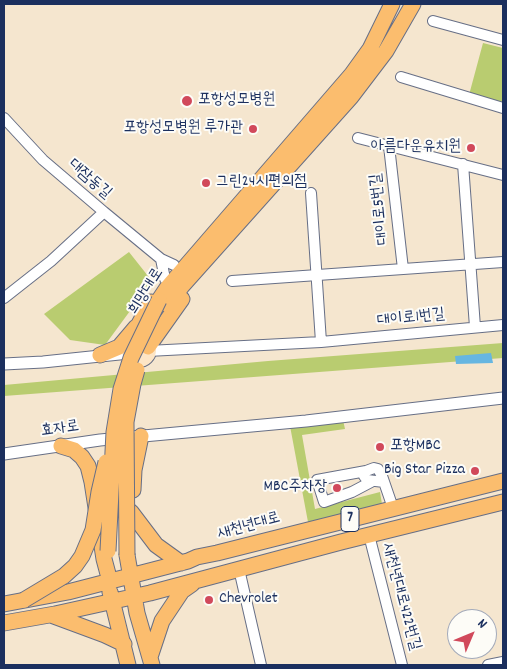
<!DOCTYPE html>
<html>
<head>
<meta charset="utf-8">
<style>
  body { margin:0 }
  #map { position:relative; width:507px; height:669px; overflow:hidden; background:#f5e6cf; font-family:Dekko,sans-serif }
  canvas { display:block }
  .frame { position:absolute; inset:0; border:5px solid #1b2f5e; pointer-events:none }
  .north { position:absolute; left:447px; top:609px; width:50px; height:50px; box-sizing:border-box; background:#fdfcf7; border:1px solid #a3aaba; border-radius:50%; rotate:45deg; font-size:14px; font-weight:700; line-height:20px; text-align:center; color:#1b2f5e }
  .north::after { content:''; display:block; margin:auto; width:18px; height:22px; background:#d1495b; clip-path:polygon(50% 0,100% 100%,50% 72%,0 100%) }
</style>
</head>
<body>
<div id="map">
<canvas width="507" height="669"></canvas>
<div class="frame"></div>
<div class="north">N</div>
</div>
<script>
const context = document.querySelector('canvas').getContext('2d');
context.lineJoin = 'round';
function paint(path, color) { context.fillStyle = color; context.fill(path, 'evenodd'); }
const toPath = rows => new Path2D(rows.map(r => 'M' + r).join(''));
function stroke(path, color, width, dash) { context.strokeStyle = color; context.lineWidth = width; context.lineCap = dash ? 'butt' : 'round'; context.setLineDash(dash || []); context.stroke(path); }
function drawText(font, color, halo, rows, align = 'center') {
  context.font = font + ' Dekko,"Poor Story",sans-serif'; context.lineWidth = 4; context.setLineDash([]); context.textBaseline = 'middle'; context.strokeStyle = halo; context.fillStyle = color; for (const [text, x, y, turn = 0] of rows) {
    context.save(); context.translate(x, y); context.rotate((+turn || 0) * Math.PI / 180); context.textAlign = isNaN(turn) ? turn : align; if (halo) context.strokeText(text, 0, 0); context.fillText(text, 0, 0); context.restore();
  }
}
const green = toPath([
  [483,43,503,48,503,102,469,95],
  [129,252,152,281,105,345,70,340,44,314],
  [503,343,503,358,4,396,4,385,268,361],
  [343,420,345,429,302,435,315,509,380,492,382,504,308,522,290,426]
]);
const water = toPath([
  [491,353,493,363,456,364,455,356]
]);
const minor = toPath([
  [433,21,503,40],
  [401,77,503,108],
  [4,118,43,160,104,212,51,261,4,298],
  [358,138,503,175],
  [389,146,403,269],
  [463,164,475,327],
  [311,193,321,342],
  [104,212,161,259,174,265],
  [161,259,165,279],
  [232,281,503,262],
  [148,351,321,342,503,325],
  [366,471,317,480,324,502,352,492,371,482],
  [384,482,367,480,364,476,366,471,374,468,378,469,382,476,393,508],
  [369,535,402,665],
  [239,569,261,665],
  [488,665,503,662]
]);
const tertiary = toPath([
  [4,364,43,362,129,353],
  [4,454,100,440,306,421,503,398]
]);
const secondary = toPath([
  '129 350a10 10 0 1 1 20 0a10 10 0 1 1-20 0Z'
]);
const primary = toPath([
  [159,300,167,288,352,74,370,49,392,4],
  [168,305,182,286,351,97,386,51,413,4],
  [134,340,139,324,151,302],
  [148,347,182,299],
  [100,355,119,347,136,327],
  [61,446,74,450,82,457,88,466,92,482,104,559,108,574],
  [133,490,134,470,141,436],
  [131,512,156,545,181,563],
  [127,555,137,613,152,665],
  [110,592,128,665],
  [4,604,68,592,188,561,197,557,217,553,503,481],
  [51,615,105,635,124,644],
  [4,623,55,614,150,593,341,542,503,502],
  [150,657,162,621,182,591,192,584]
]);
const primaryBridge = toPath([
  [108,551,114,432,121,389,131,358,159,300],
  [127,555,126,422,133,384,137,370],
  [24,600,64,576,75,566,82,556,93,530,99,492,106,462]
]);
const markers = [
  [187,101,6,"#d1495b"],
  [253,129,5,"#d1495b"],
  [471,148,5,"#d1495b"],
  [206,183,5,"#d1495b"],
  [380,447,5,"#d1495b"],
  [475,471,5,"#d1495b"],
  [337,488,5,"#d1495b"],
  [209,600,5,"#d1495b"]
];
const shields = [
  [350,519,18]
];
const shieldNames = [
  ["7",350,519]
];
const poiNames = [
  ["포항성모병원",198,101],
  ["포항성모병원 루가관",243,129,"right"],
  ["아름다운유치원",461,148,"right"],
  ["그린24시편의점",216,183],
  ["포항MBC",390,447],
  ["Big Star Pizza",465,471,"right"],
  ["MBC주차장",327,488,"right"],
  ["Chevrolet",219,600]
];
const streetNames = [
  ["대잠동길",89,180,41],
  ["대이로5번길",381,209,-96],
  ["희망대로",147,292,-58],
  ["대이로1번길",411,319,-6],
  ["효자로",60,430,-8],
  ["새천년대로",249,527,-15],
  ["새천년대로422번길",400,597,75]
];
paint(green, '#b9cc70');
paint(water, '#66b6e1');
stroke(minor, '#676f86', 12);
stroke(tertiary, '#676f86', 13);
stroke(secondary, '#676f86', 16);
stroke(primary, '#676f86', 17);
stroke(minor, '#fff', 10);
stroke(tertiary, '#fff', 11);
stroke(secondary, '#fde5c5', 14);
stroke(primary, '#fbbd6e', 15);
stroke(primaryBridge, '#676f86', 17, []);
stroke(primaryBridge, '#fbbd6e', 15);
for (const [x, y, r, color] of markers) { const dot = new Path2D(); dot.arc(x, y, r, 0, 2 * Math.PI); context.fillStyle = color; context.fill(dot); stroke(dot, '#fdfcf7', 2); }
for (const [x, y, w] of shields) { const box = new Path2D(); box.roundRect(x - w / 2, y - 12.5, w, 25, 4); context.fillStyle = '#fdfcf7'; context.fill(box); stroke(box, '#1b2f5e', 1); }
drawText('bold 15px', '#1b2f5e', null, shieldNames);
drawText('16px', '#1b2f5e', '#fdfcf7', poiNames, 'left');
drawText('16px', '#1b2f5e', '#fdfcf7', streetNames);
</script>
</body>
</html>
